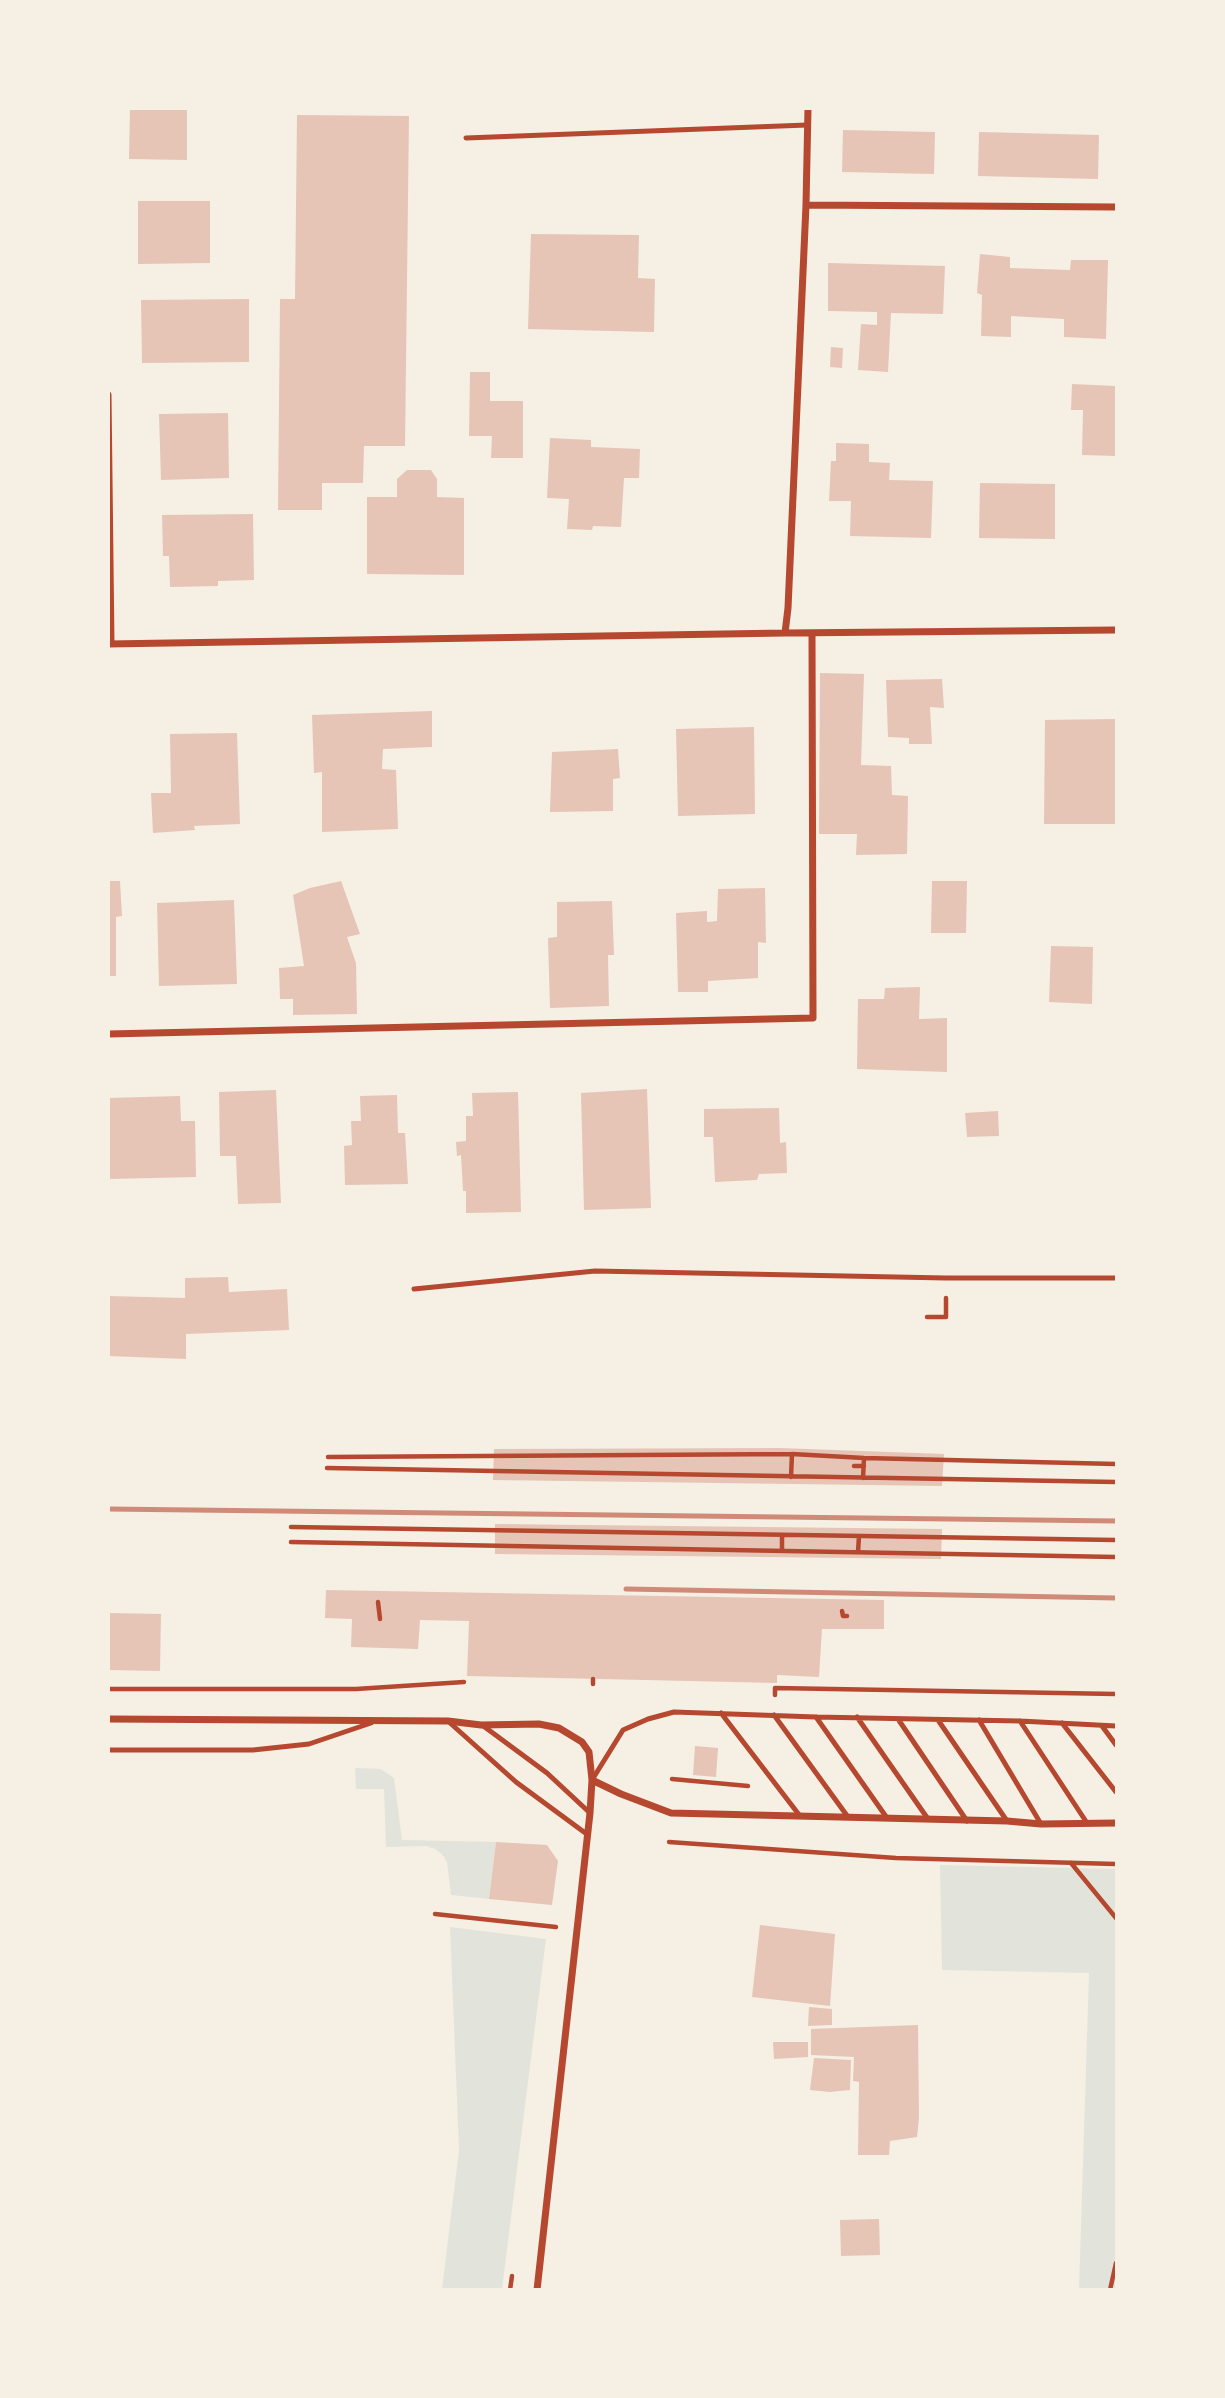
<!DOCTYPE html>
<html>
<head>
<meta charset="utf-8">
<style>
  body { margin:0 }
  #map { position:relative; width:1225px; height:2398px; overflow:hidden; background:#f6efe4; font-family:Lato,sans-serif }
  canvas { display:block }
  .frame { position:absolute; inset:0; border:110px solid #f6efe4; pointer-events:none }
</style>
</head>
<body>
<div id="map">
<canvas width="1225" height="2398"></canvas>
<div class="frame"></div>
</div>
<script>
const context = document.querySelector('canvas').getContext('2d');
context.lineJoin = 'round';
function paint(path, color) { context.fillStyle = color; context.fill(path, 'evenodd'); }
const toPath = rows => new Path2D(rows.map(r => 'M' + r).join(''));
function stroke(path, color, width, dash) { context.strokeStyle = color; context.lineWidth = width; context.lineCap = dash ? 'butt' : 'round'; context.setLineDash(dash || []); context.stroke(path); }
const green = toPath([
  [355,1768,381,1769,394,1778,402,1840,496,1842,489,1899,451,1895,447,1862,442,1854,435,1849,426,1846,386,1847,384,1789,356,1789],
  [940,1865,1116,1869,1116,2289,1079,2289,1089,1973,942,1970],
  [450,1927,546,1939,502,2289,442,2289,459,2150]
]);
const building = toPath([
  [130,108,187,108,187,160,129,159],
  [297,115,409,116,405,446,364,446,363,483,322,483,322,510,278,510,280,299,295,299],
  [843,130,935,132,934,174,842,172],
  [979,132,1099,135,1098,179,978,176],
  [138,201,210,201,210,263,138,264],
  [531,234,639,235,638,278,655,279,654,332,528,329],
  [980,254,1010,257,1010,268,1070,270,1071,260,1108,260,1106,339,1064,337,1064,319,1011,316,1011,337,981,336,982,295,977,293],
  [828,263,945,266,943,314,891,313,888,372,858,370,861,324,877,325,877,312,828,311],
  [249,299,249,362,142,363,141,300],
  [831,347,843,348,842,368,830,367],
  [470,372,490,372,490,401,523,401,523,458,491,458,492,436,469,436],
  [1072,384,1116,386,1116,456,1082,455,1083,410,1071,410],
  [228,413,229,478,161,480,159,414],
  [550,438,591,440,591,447,640,449,639,478,624,478,621,527,593,526,592,530,567,529,569,499,547,498],
  [836,443,869,444,869,462,890,463,889,480,933,481,931,538,850,536,851,501,829,501,831,461,836,461],
  [407,470,431,470,437,479,437,497,464,498,464,575,367,574,367,497,397,497,397,479],
  [980,483,1055,484,1055,539,979,538],
  [253,514,254,580,218,581,218,586,170,587,169,556,163,556,162,515],
  [820,673,864,674,861,765,891,766,892,795,908,796,907,854,856,855,857,834,819,834],
  [942,679,944,708,930,707,932,744,909,744,909,738,888,737,886,680],
  [432,711,432,747,383,749,382,769,396,770,398,829,322,832,322,772,314,773,312,715],
  [1116,719,1116,824,1044,824,1045,720],
  [754,727,755,814,678,816,676,729],
  [237,733,240,824,194,826,195,830,153,833,151,793,171,793,170,734],
  [618,749,620,778,613,779,613,811,550,812,552,752],
  [108,881,120,881,122,916,116,917,116,976,108,976],
  [341,881,360,934,347,937,356,963,357,1014,293,1015,293,999,280,999,279,968,304,966,293,895,310,888],
  [932,881,967,881,966,933,931,933],
  [765,888,766,943,758,942,758,978,708,981,708,992,678,992,676,913,707,911,707,922,717,921,718,889],
  [234,900,237,984,159,986,157,903],
  [612,901,614,955,608,955,609,1006,550,1008,548,938,557,937,557,902],
  [1051,946,1093,947,1092,1004,1049,1002],
  [920,987,919,1019,947,1018,947,1072,857,1069,858,999,884,999,885,988],
  [647,1089,651,1208,584,1210,581,1093],
  [276,1090,281,1203,238,1204,236,1156,220,1156,219,1092],
  [518,1092,521,1212,466,1213,466,1191,463,1191,461,1155,457,1156,456,1142,466,1141,466,1116,473,1116,472,1093],
  [397,1095,398,1133,405,1133,408,1184,345,1185,344,1146,352,1145,351,1121,361,1121,360,1096],
  [180,1096,181,1121,195,1121,196,1177,108,1179,108,1098],
  [779,1108,780,1143,786,1142,787,1173,759,1174,757,1180,715,1182,713,1137,704,1137,704,1109],
  [998,1111,999,1136,967,1137,965,1113],
  [228,1277,229,1292,287,1289,289,1330,186,1334,186,1359,108,1356,108,1296,185,1298,185,1278],
  [780,1448,944,1454,942,1486,493,1480,494,1449],
  [495,1524,942,1529,941,1559,495,1554],
  [326,1590,884,1600,884,1629,822,1629,819,1677,777,1675,777,1683,467,1676,469,1621,420,1620,418,1649,351,1647,352,1619,325,1618],
  [108,1613,161,1614,160,1671,108,1670],
  [695,1746,718,1748,716,1777,693,1775],
  [496,1842,547,1845,558,1861,552,1905,489,1899],
  [760,1925,835,1934,830,2006,752,1997],
  [809,2007,832,2009,832,2025,808,2026],
  [918,2025,919,2118,917,2137,890,2141,889,2155,858,2155,859,2082,853,2081,854,2057,811,2055,811,2029],
  [773,2042,808,2042,808,2057,774,2059],
  [814,2058,851,2060,850,2090,830,2092,810,2090],
  [879,2219,880,2255,841,2256,840,2220]
]);
const path = toPath([
  [927,1317,946,1317,946,1298],
  [328,1457,792,1454,864,1458,1116,1464],
  [854,1466,864,1466],
  [327,1468,1116,1482],
  [791,1477,792,1454],
  [863,1478,864,1458],
  [291,1527,1116,1540],
  [291,1542,1116,1557],
  [782,1551,782,1535],
  [858,1552,859,1536],
  [378,1602,380,1619],
  [842,1611,843,1616,847,1616],
  [593,1684,593,1679],
  [108,1689,356,1689,464,1682],
  [775,1695,775,1688,1116,1694],
  [672,1779,748,1786],
  [669,1842,896,1858,1116,1864],
  [1071,1863,1116,1918],
  [435,1914,556,1927],
  [510,2290,512,2276],
  [1110,2290,1116,2263]
]);
const service = toPath([
  [466,138,807,125],
  [414,1289,595,1271,946,1278,1116,1278],
  [721,1713,800,1816],
  [774,1715,848,1817],
  [816,1717,887,1818],
  [857,1717,928,1819],
  [898,1719,967,1821],
  [938,1720,1007,1821],
  [979,1720,1041,1824],
  [1020,1721,1087,1823],
  [449,1722,516,1782,588,1835],
  [1062,1723,1116,1792],
  [482,1725,547,1773,590,1813],
  [1102,1726,1116,1745],
  [108,1750,253,1750,309,1744,371,1723],
  [592,1780,623,1730,648,1719,674,1712,816,1717,1020,1721,1116,1726]
]);
const minor = toPath([
  [806,205,1116,207],
  [108,395,111,644],
  [785,633,788,608,806,205,808,108],
  [108,644,785,633,1116,630],
  [108,1034,813,1018,812,633],
  [108,1719,448,1721,481,1725,539,1724,559,1728,582,1742,589,1752,592,1780,590,1813,537,2290],
  [592,1780,621,1794,671,1813,1007,1821,1041,1824,1116,1823]
]);
const rail = toPath([
  [108,1509,1116,1521],
  [626,1589,1116,1598]
]);
paint(green, '#e2e4dc');
paint(building, '#e6c5b7');
stroke(path, '#b5482f', 4.5);
stroke(service, '#b5482f', 5);
stroke(minor, '#b5482f', 7);
stroke(rail, '#cf8b77', 5);
</script>
</body>
</html>
